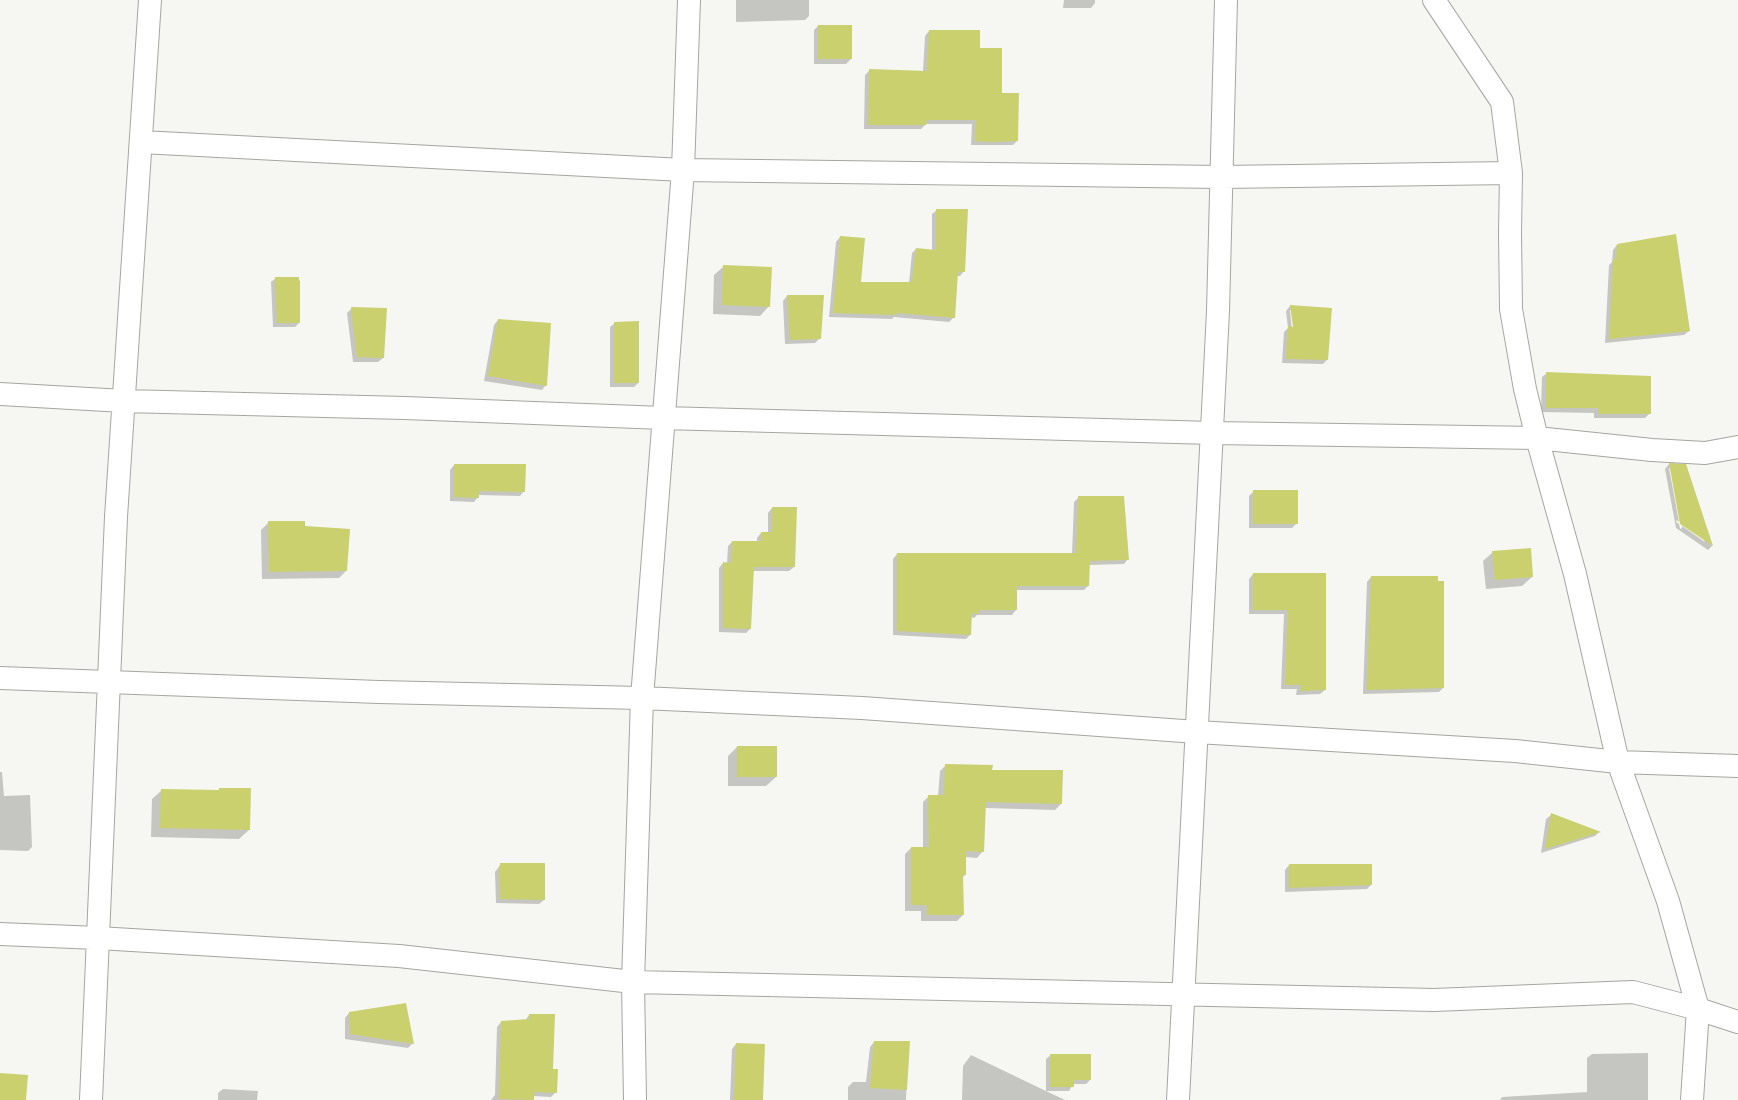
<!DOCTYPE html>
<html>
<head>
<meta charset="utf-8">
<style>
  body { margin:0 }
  canvas { display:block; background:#f6f7f2 }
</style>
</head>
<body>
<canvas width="1738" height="1100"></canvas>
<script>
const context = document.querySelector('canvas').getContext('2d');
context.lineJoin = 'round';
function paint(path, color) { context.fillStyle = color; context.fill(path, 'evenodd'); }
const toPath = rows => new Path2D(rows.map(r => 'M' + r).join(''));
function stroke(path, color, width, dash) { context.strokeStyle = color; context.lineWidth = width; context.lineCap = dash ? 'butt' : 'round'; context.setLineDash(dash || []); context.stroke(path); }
const shadow = toPath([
  [736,0,809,0,809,16,805,20,736,22],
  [1064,0,1095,0,1095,3,1091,8,1063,8],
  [818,26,851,26,851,59,846,64,814,64,814,30],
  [929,31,979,49,1001,94,1017,141,1013,145,971,145,972,124,926,124,921,129,864,129,865,75,870,70,923,72,925,36],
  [937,210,964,271,960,276,957,276,954,317,949,322,894,317,892,319,829,317,836,242,840,237,860,283,909,283,912,253,916,249,932,250,932,214],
  [1617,245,1689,331,1684,335,1605,343,1609,265,1612,262,1613,250],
  [724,266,769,306,760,316,713,314,714,275],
  [276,278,299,323,295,327,273,327,271,282],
  [787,296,820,338,815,343,785,344,783,301],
  [1290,306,1327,360,1323,364,1282,363,1284,332,1288,328,1286,311],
  [1290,310,1292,310,1294,332,1292,332],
  [352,308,383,358,378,362,353,362,347,313],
  [498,320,546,385,542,390,484,381,494,325],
  [615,323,638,383,634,387,610,387,610,327],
  [1547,373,1650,413,1645,418,1594,418,1594,413,1541,412,1542,377],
  [1669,464,1686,465,1712,546,1708,550,1676,528,1665,469],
  [1669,468,1671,468,1705,542,1682,526,1682,528,1680,529,1679,524,1676,522,1677,520,1679,522],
  [454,465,524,491,520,496,478,495,478,497,474,502,450,501,450,470],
  [1254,491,1297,523,1292,528,1249,528,1249,496],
  [1079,497,1128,559,1124,564,1089,565,1088,586,1084,590,1016,590,1016,610,1012,615,977,615,974,618,971,617,970,635,966,639,893,635,893,559,897,554,1072,554,1074,502],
  [772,508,794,567,789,571,752,571,750,629,746,633,719,632,719,568,723,563,727,564,728,546,732,542,757,542,757,538,761,533,768,533,768,513],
  [269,522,346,571,339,578,262,579,261,530],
  [1493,552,1532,577,1522,586,1486,589,1483,561],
  [1253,574,1325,574,1325,690,1320,694,1296,695,1297,689,1281,689,1284,614,1249,614,1249,579],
  [1371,577,1443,688,1439,692,1363,694,1367,582],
  [737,747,776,777,766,786,728,786,728,756],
  [946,765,991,771,1061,804,1055,810,985,808,983,851,977,858,965,857,965,875,962,878,963,915,957,921,921,921,921,911,905,911,905,854,911,848,923,848,923,802,929,796,938,796,940,771],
  [0,772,2,772,4,796,30,795,32,847,28,851,0,850],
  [220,789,249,830,239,839,151,837,152,799,162,790,217,791],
  [1551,815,1599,832,1595,836,1541,853,1546,819],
  [501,864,544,900,539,904,496,903,495,872],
  [1289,865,1371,885,1367,889,1285,892,1285,870],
  [405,1004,412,1044,408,1048,345,1039,345,1018,349,1013],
  [529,1015,552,1070,556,1092,551,1097,533,1096,532,1100,491,1100,495,1095,497,1027,501,1022,525,1021],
  [874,1042,908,1042,906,1100,848,1100,848,1087,853,1082,866,1082,870,1047],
  [736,1044,762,1100,730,1100,732,1049],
  [1648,1053,1648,1100,1500,1100,1502,1097,1587,1092,1587,1058,1592,1054],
  [971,1055,1046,1091,1065,1100,962,1100,963,1066],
  [1051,1055,1090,1080,1086,1084,1073,1084,1069,1091,1046,1091,1046,1059],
  [223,1089,258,1091,257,1100,218,1100,218,1093]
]);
const building = toPath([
  [818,25,852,25,852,59,818,59],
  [929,30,980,30,980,48,1002,48,1002,93,1019,93,1018,141,992,142,975,141,976,120,927,120,926,125,868,125,869,69,927,71],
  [936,209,968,209,965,272,958,272,955,318,897,313,897,315,833,313,840,236,865,238,861,282,912,282,916,248,936,250],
  [1676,234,1690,331,1609,339,1613,259,1616,259,1617,244],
  [723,265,772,267,770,307,722,305],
  [275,277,299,277,299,281,300,280,300,323,277,323],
  [787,295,824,295,821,339,790,340],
  [1290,305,1332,308,1328,360,1286,359,1288,326,1293,327],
  [351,307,387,308,384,358,357,357],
  [498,319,551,323,547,386,488,376],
  [639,321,639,383,614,383,614,322],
  [1546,372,1651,376,1651,414,1598,414,1598,408,1546,408],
  [1669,463,1686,464,1713,546,1680,524],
  [454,464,526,464,525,492,479,491,479,498,454,497],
  [1253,490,1298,490,1298,524,1253,524],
  [1078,496,1124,496,1129,560,1090,561,1089,586,1017,586,1017,610,979,610,979,614,972,613,971,635,897,631,897,553,1076,553],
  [772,507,797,507,795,567,754,567,751,629,723,628,723,562,731,563,732,541,761,541,761,532,772,532],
  [268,521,305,521,305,526,350,529,347,571,269,572],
  [1531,548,1533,577,1495,580,1492,551],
  [1253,573,1326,573,1326,690,1300,691,1301,685,1285,685,1288,610,1253,610],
  [1371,576,1438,576,1438,581,1444,581,1444,688,1367,690],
  [737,746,777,746,777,777,737,777],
  [945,764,993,765,992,770,1063,770,1062,804,986,802,984,852,966,851,966,875,963,875,964,915,927,915,927,905,911,905,911,847,929,847,928,795,944,795],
  [219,788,251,788,250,830,160,828,161,789,219,790],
  [1551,813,1601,832,1545,849],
  [500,863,545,863,545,900,500,899,499,866,500,866],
  [1289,864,1372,864,1372,885,1289,888],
  [406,1003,414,1044,350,1034,349,1012],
  [529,1014,555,1014,553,1069,558,1069,557,1093,534,1092,534,1100,499,1099,501,1021,529,1019],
  [874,1041,910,1041,907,1090,870,1088],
  [736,1043,765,1044,763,1100,734,1100],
  [1050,1054,1091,1054,1091,1080,1074,1080,1074,1087,1050,1087],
  [0,1073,28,1075,26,1100,0,1100]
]);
const minor = toPath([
  [1434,0,1502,102,1511,173,1510,233,1511,309,1525,389,1537,438,1575,574,1618,762,1668,901,1698,1009,1692,1100],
  [141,142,683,170,1221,177,1511,173],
  [0,394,124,401,405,408,663,418,1213,433,1537,438,1652,450,1705,453,1738,447],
  [0,678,379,692,642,698,862,708,1197,732,1515,751,1618,762,1738,766],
  [0,934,98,938,399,956,633,982,1434,1000,1633,992,1698,1009,1738,1022],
  [91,1100,116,517,150,0],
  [635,1100,633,982,642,698,683,170,689,0],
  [1178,1100,1218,311,1226,0]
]);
paint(shadow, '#0003');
paint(building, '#c9d06d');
stroke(minor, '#a5a5a1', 24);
stroke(minor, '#fff', 22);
</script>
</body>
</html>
